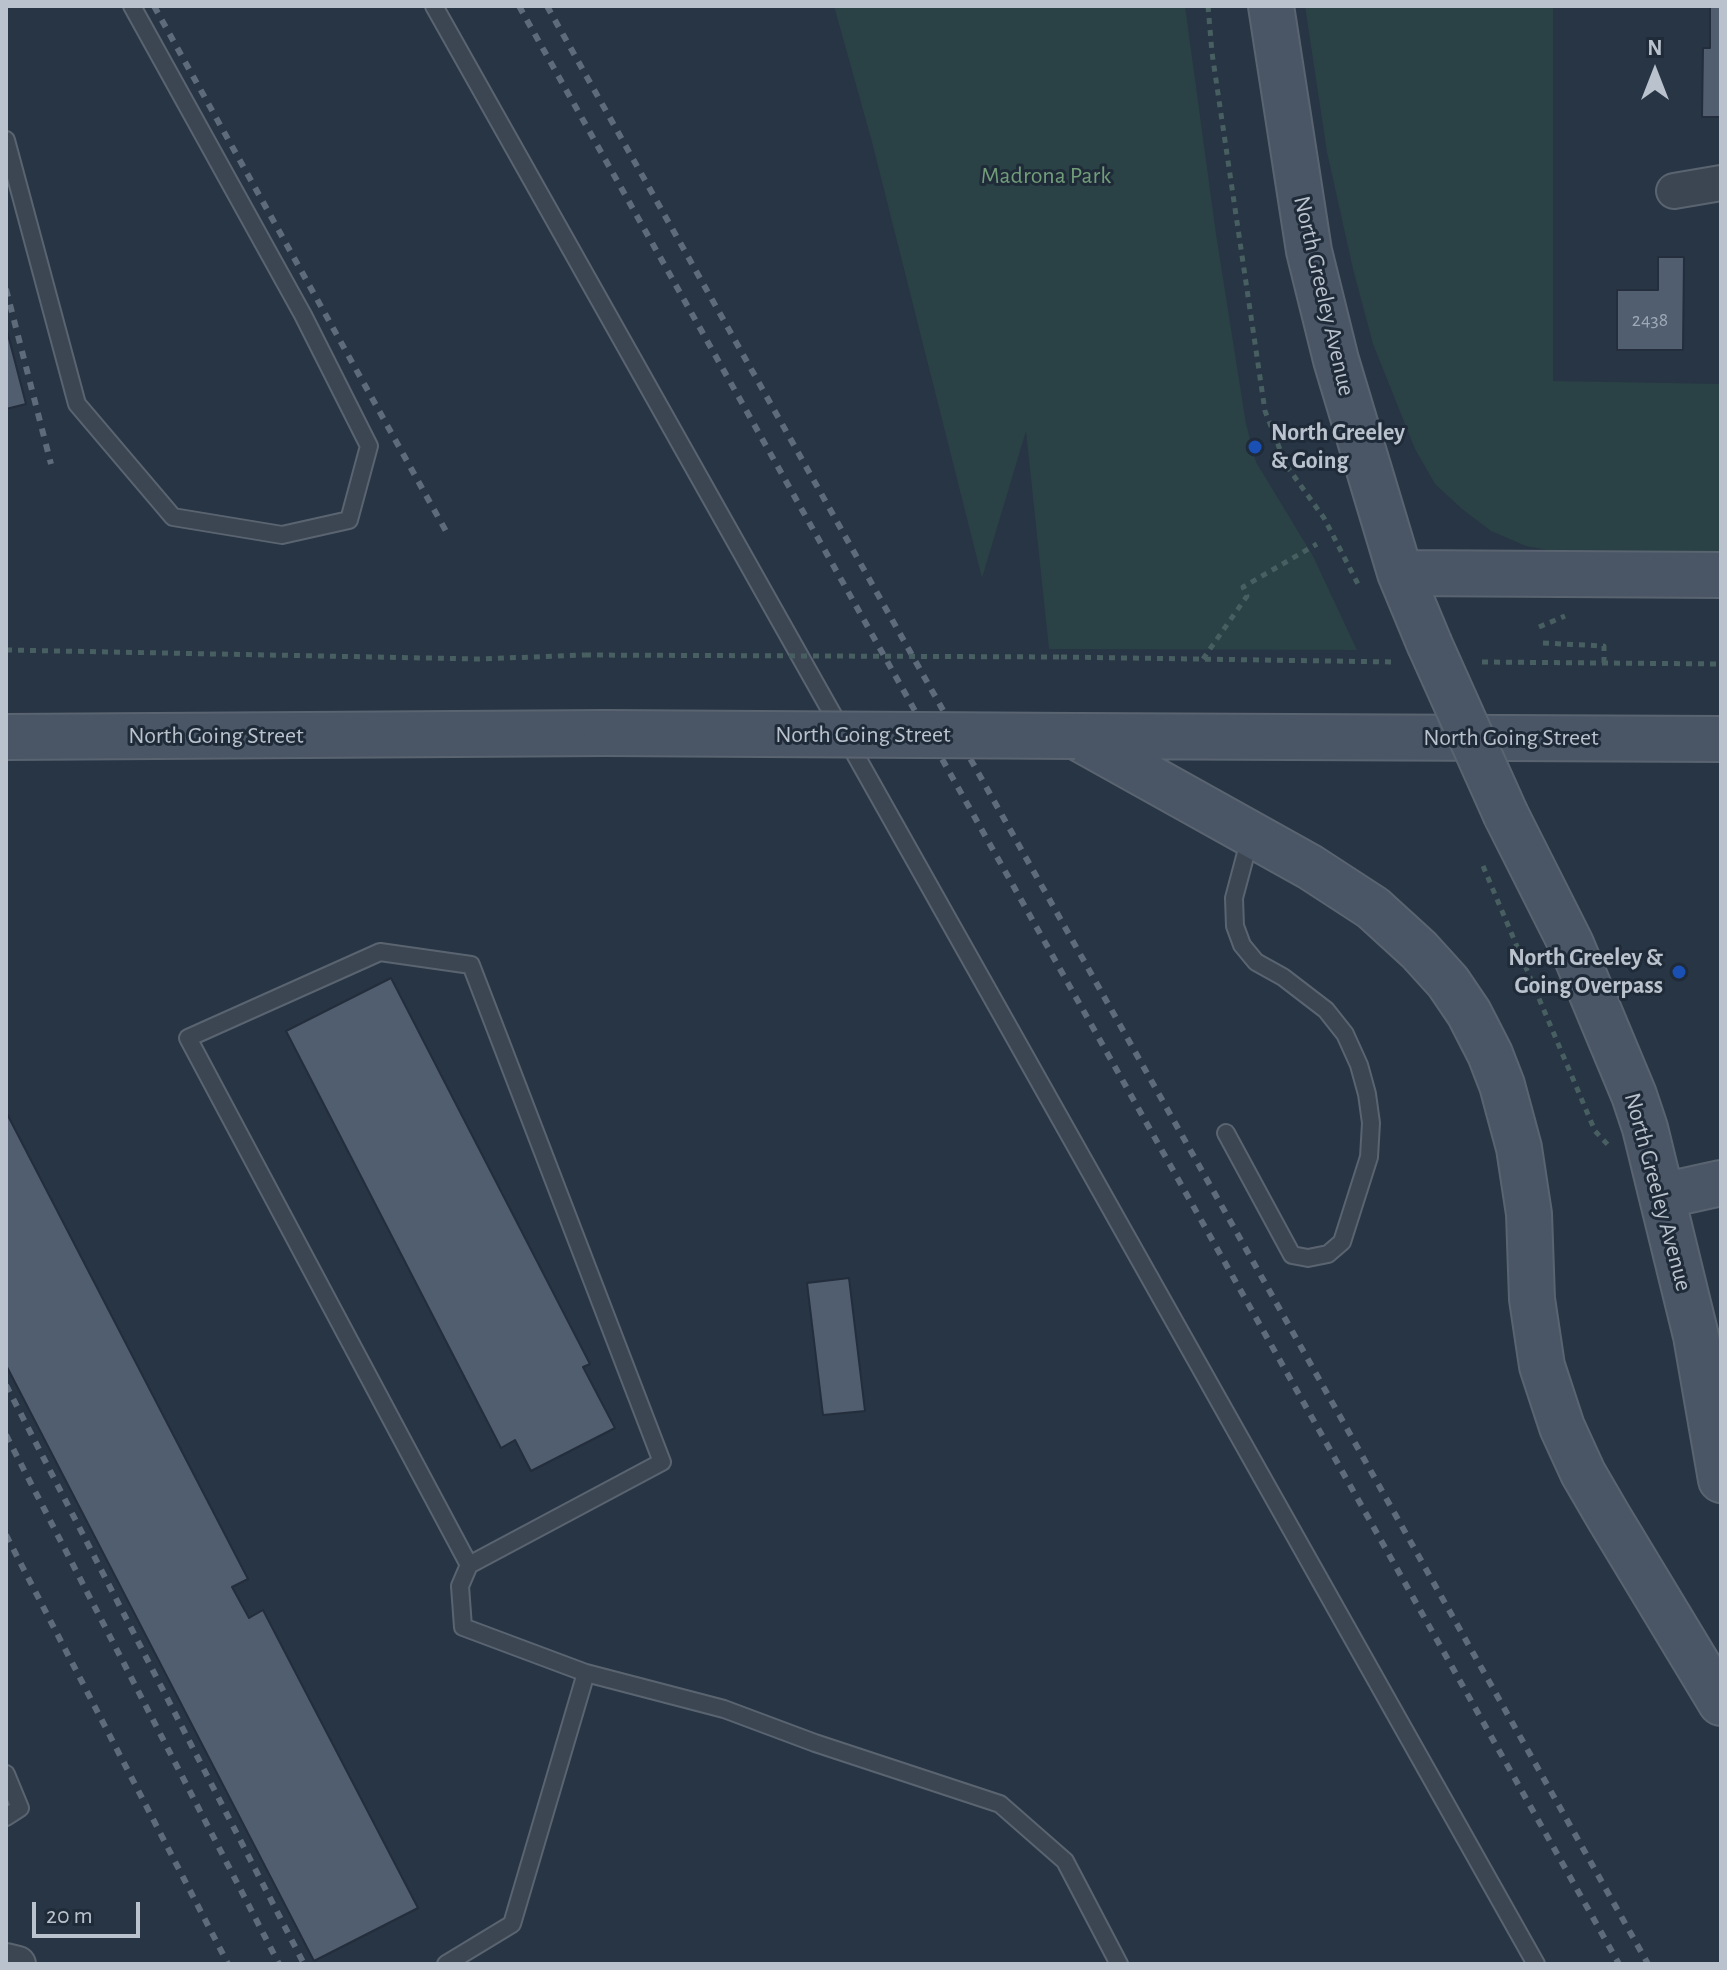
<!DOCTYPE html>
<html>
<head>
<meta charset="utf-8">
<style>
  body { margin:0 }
  #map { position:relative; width:1727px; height:1970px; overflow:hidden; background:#283544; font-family:"Alegreya Sans",sans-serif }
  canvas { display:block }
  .frame { position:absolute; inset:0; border:8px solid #b9c2cd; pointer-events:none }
  .north { position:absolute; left:1615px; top:32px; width:80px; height:80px; -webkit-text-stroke:6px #202b39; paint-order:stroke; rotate:0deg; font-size:22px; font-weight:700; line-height:32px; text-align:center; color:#b9c2cd }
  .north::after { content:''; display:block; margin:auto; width:28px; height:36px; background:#b9c2cd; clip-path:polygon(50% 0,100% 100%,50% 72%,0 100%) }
  .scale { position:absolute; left:32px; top:1902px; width:108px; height:36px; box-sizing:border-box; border:4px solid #b9c2cd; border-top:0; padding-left:10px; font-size:24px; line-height:28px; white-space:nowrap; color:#b9c2cd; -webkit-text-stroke:6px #202b39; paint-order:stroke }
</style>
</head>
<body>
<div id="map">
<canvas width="1727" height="1970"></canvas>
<div class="frame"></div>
<div class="north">N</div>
<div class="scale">20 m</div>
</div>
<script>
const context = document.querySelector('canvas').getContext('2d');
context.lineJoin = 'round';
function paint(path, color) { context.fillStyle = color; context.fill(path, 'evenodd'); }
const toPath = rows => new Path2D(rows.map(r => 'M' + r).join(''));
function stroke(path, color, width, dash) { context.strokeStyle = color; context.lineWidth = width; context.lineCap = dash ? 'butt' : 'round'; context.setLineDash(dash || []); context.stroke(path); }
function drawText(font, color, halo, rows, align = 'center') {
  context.font = font + ' "Alegreya Sans",sans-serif'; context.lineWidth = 6; context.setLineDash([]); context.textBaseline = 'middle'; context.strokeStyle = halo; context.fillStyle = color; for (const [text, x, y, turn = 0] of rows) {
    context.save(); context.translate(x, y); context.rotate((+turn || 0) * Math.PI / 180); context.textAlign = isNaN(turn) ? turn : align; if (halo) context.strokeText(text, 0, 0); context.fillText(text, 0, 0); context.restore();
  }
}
const green = toPath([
  [834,6,1185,6,1216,234,1246,424,1256,462,1313,556,1357,650,1049,649,1026,431,982,578,872,142],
  [1305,6,1553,6,1553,381,1721,384,1721,553,1553,551,1526,546,1491,531,1462,509,1435,484,1415,449,1373,344,1353,269,1327,152]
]);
const building = toPath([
  [1710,6,1721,6,1721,117,1702,117,1703,48,1710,48,1710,6],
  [1658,257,1684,257,1683,350,1617,350,1617,290,1658,290,1658,257],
  [6,327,26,404,6,409,6,327],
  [391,978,590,1364,583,1367,615,1428,531,1471,515,1440,501,1448,286,1031,391,978],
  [6,1112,248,1579,232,1587,249,1618,263,1610,418,1908,314,1961,6,1365,6,1112],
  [849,1278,865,1411,823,1415,807,1283,849,1278]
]);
const path = toPath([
  [1208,6,1212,53,1265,411,1286,465,1324,518,1360,588],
  [1539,627,1565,616],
  [1543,643,1604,646,1604,663],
  [6,650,479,659,585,655],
  [1061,657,1396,662],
  [1203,659,1247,596,1243,587,1317,544],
  [1482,662,1721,664],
  [1483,866,1595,1131,1608,1145]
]);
const service = toPath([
  [434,6,1536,1964],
  [6,140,77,404,173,517,282,535,349,520,369,446,303,315,132,6],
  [1226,1133,1292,1255,1308,1258,1328,1254,1342,1242,1369,1157,1371,1123,1367,1094,1359,1065,1345,1034,1326,1010,1283,977,1256,962,1242,945,1235,926,1234,898,1250,838],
  [469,1565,662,1462,471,965,380,952,188,1038,469,1565,460,1586,463,1627,586,1673],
  [6,1774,20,1808,6,1817],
  [446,1964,512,1924,586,1673,724,1709,815,1743,1000,1804,1065,1861,1119,1964]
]);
const minor = toPath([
  [1674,191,1721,183],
  [6,1961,18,1964]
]);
const secondary = toPath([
  [1271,6,1309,251,1336,360,1400,573,1429,643],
  [1400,573,1721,575],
  [1075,736,1310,867,1373,908,1419,950,1448,982,1469,1013,1490,1054,1502,1085,1519,1148,1529,1214,1532,1299,1542,1366,1562,1427,1583,1473,1608,1516,1721,1703],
  [1078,736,1721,739],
  [6,737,606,733],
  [1506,815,1571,944,1634,1095,1645,1128,1696,1336,1721,1480],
  [1662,1196,1721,1183]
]);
const rail = toPath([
  [154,6,447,533],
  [519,6,1619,1964],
  [547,6,1648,1964],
  [6,289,51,464],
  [6,1385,304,1964],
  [6,1435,279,1964],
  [6,1535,228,1964]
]);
const pathBridge = toPath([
  [585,655,1061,657]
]);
const secondaryBridge = toPath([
  [1429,643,1506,815],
  [606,733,1075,736]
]);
const markers = [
  [1255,447,8,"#1a4fb4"],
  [1679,972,8,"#1a4fb4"]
];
const numberNames = [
  ["2438",1650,320]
];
const parkNames = [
  ["Madrona Park",1046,176]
];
const streetNames = [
  ["North Greeley Avenue",1324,296,77],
  ["North Going Street",863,735],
  ["North Going Street",216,736],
  ["North Going Street",1511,738],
  ["North Greeley Avenue",1658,1192,75]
];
const poiNames = [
  ["North Greeley",1271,433],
  ["& Going",1271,461],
  ["North Greeley &",1663,958,"right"],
  ["Going Overpass",1663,986,"right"]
];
paint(green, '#2a4245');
paint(building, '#515e6f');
stroke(building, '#232d3b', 2);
stroke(service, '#5a6471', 20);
stroke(minor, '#5a6471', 38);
stroke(secondary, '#5a6471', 48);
stroke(path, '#485f61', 5, [6, 6]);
stroke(service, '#3c4653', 16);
stroke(minor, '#3c4653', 34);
stroke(secondary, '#4a5666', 44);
stroke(rail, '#5e6b7a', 6, [8, 8]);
stroke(secondaryBridge, '#5a6471', 48, []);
stroke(pathBridge, '#485f61', 5, [6, 6]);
stroke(secondaryBridge, '#4a5666', 44);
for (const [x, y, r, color] of markers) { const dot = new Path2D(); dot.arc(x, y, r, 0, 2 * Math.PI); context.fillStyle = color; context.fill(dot); stroke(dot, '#202b39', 3); }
drawText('20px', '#9fa9b6', null, numberNames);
drawText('24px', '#719d79', '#202b39', parkNames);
drawText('24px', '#b9c2cd', '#202b39', streetNames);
drawText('bold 24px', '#b9c2cd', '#202b39', poiNames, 'left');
</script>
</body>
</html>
